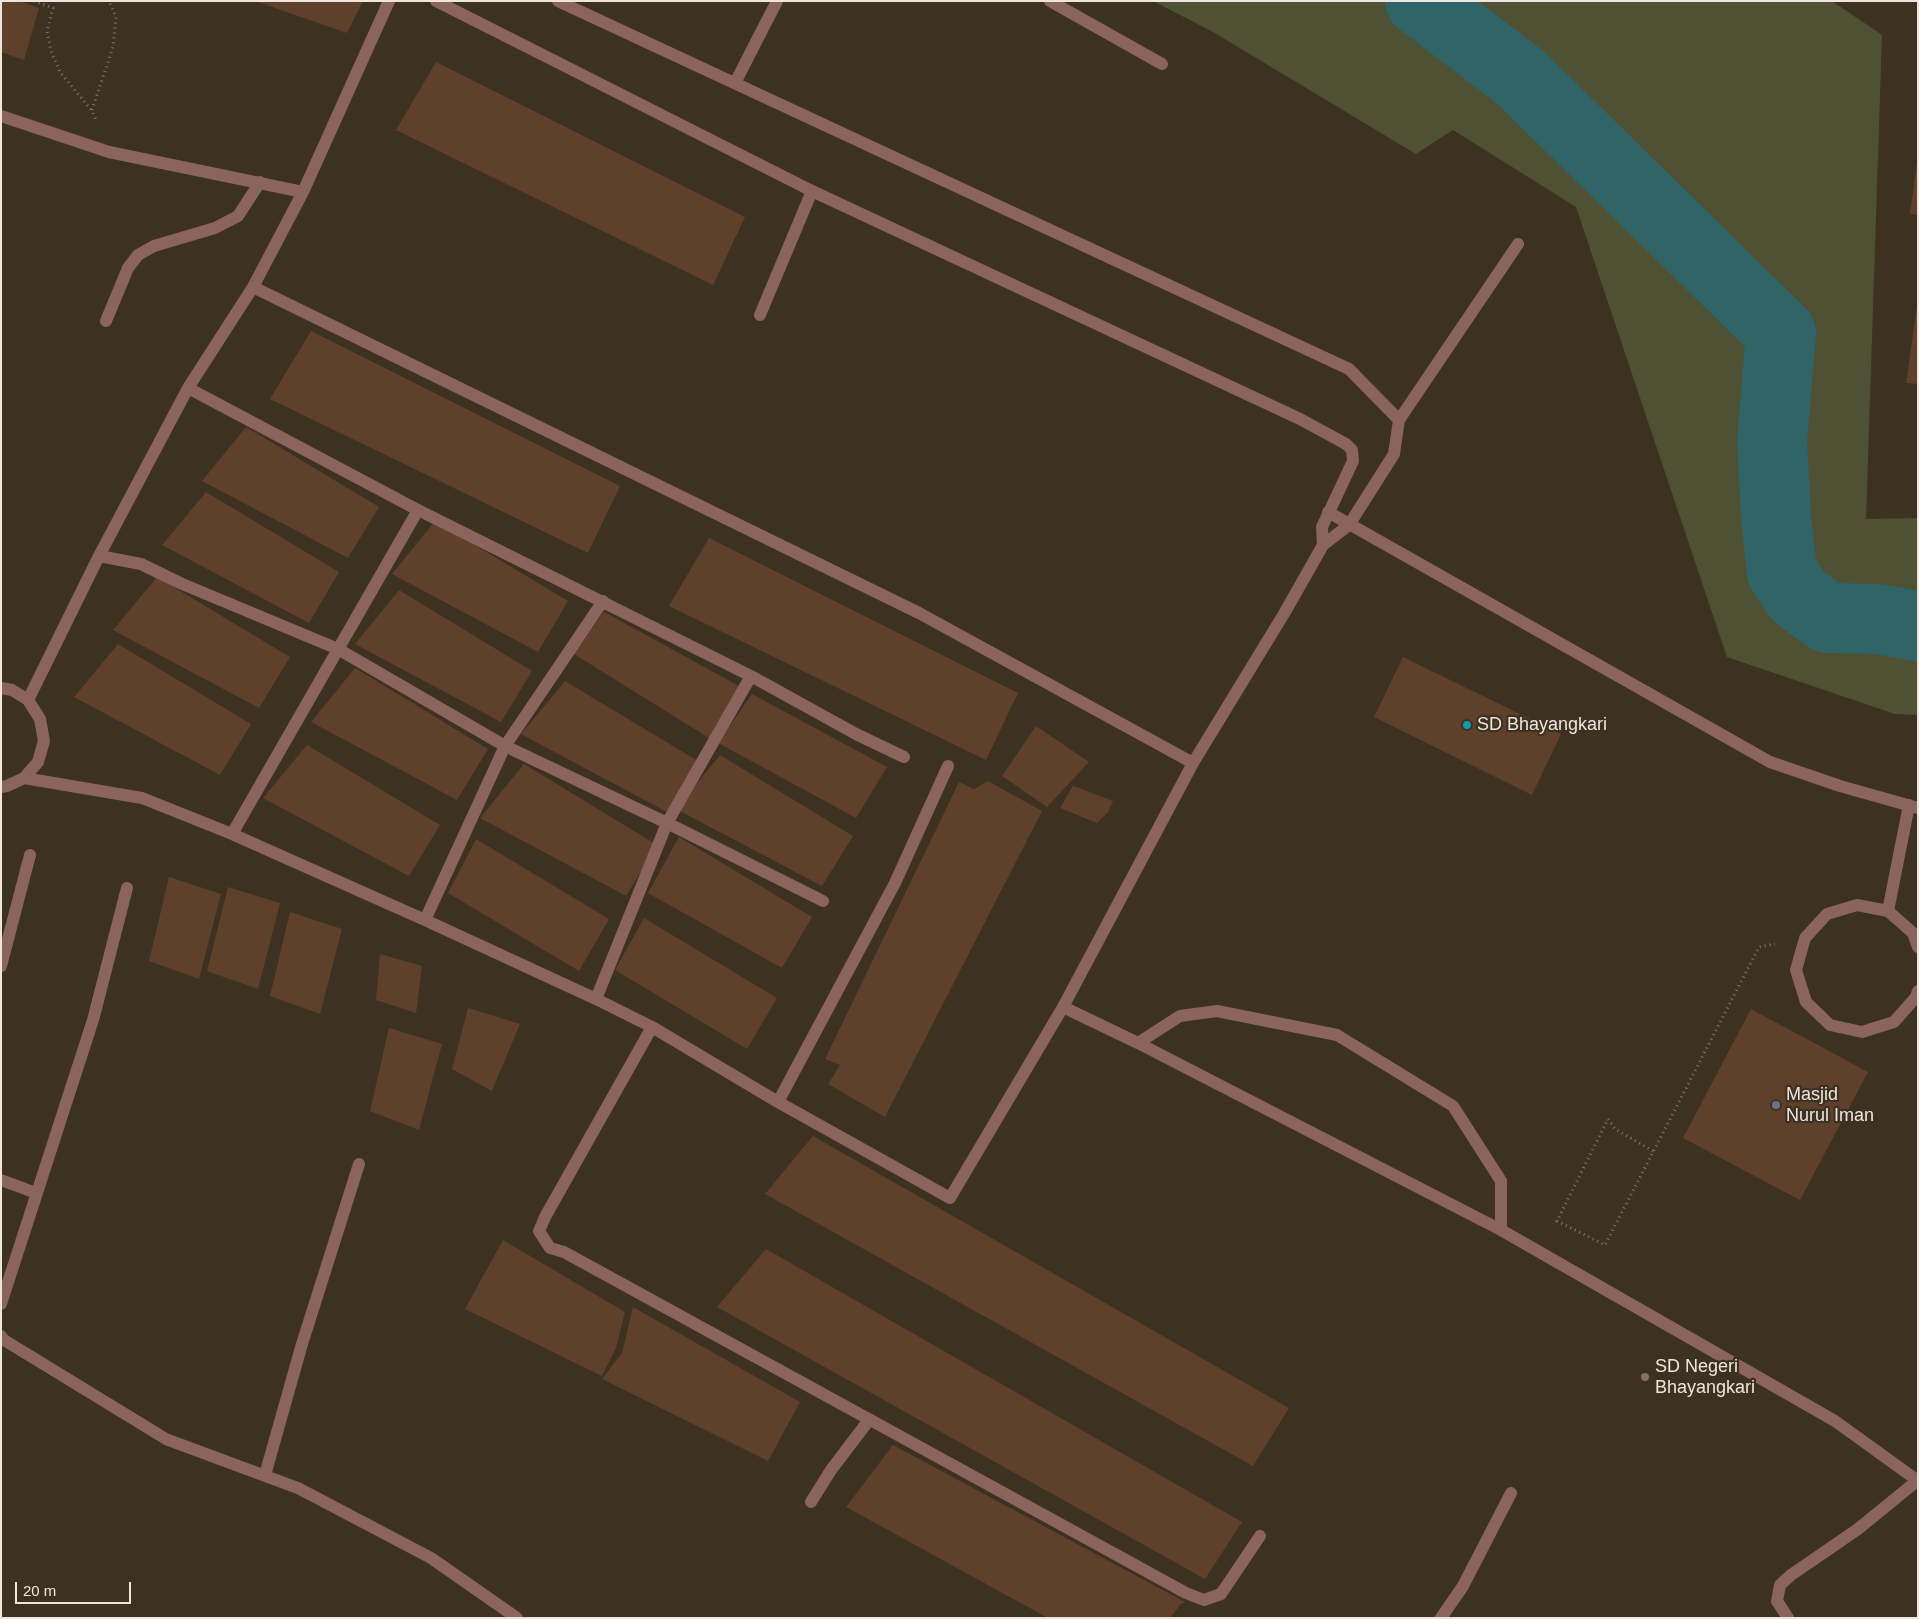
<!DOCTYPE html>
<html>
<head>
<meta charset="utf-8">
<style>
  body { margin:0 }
  #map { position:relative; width:1919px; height:1619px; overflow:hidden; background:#3d3122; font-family:Arial,sans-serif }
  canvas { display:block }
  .frame { position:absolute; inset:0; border:2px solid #eee6dd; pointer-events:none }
  .scale { position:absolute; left:15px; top:1582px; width:116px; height:22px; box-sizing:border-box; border:2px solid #eee6dd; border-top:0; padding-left:6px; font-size:15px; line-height:18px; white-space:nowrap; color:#eee6dd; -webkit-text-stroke:4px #3d3122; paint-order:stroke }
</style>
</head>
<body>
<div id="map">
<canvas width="1919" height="1619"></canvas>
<div class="frame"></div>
<div class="scale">20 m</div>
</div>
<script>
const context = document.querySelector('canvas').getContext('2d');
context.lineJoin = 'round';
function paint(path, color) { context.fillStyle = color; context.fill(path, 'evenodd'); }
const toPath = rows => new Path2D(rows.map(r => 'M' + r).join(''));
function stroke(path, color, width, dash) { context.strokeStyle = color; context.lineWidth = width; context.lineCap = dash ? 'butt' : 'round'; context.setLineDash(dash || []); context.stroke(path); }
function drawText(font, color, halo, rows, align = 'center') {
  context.font = font + ' Arial,sans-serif'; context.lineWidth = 4.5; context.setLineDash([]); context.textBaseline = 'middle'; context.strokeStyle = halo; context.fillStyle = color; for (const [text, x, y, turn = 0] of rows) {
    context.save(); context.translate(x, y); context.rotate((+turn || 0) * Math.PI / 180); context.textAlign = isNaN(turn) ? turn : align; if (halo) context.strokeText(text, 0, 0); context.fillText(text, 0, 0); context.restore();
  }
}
const green = toPath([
  [1153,1,1832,1,1882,35,1866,519,1918,518,1918,715,1895,714,1727,657,1576,207,1453,130,1416,154,1213,32]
]);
const river = toPath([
  [1420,1,1521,78,1781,333,1772,441,1776,518,1782,572,1799,597,1828,618,1878,619,1918,626]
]);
const building = toPath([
  [1,1,19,1,39,8,24,60,1,52],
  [255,1,363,1,347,33],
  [436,62,745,217,713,285,396,130],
  [1917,162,1918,162,1918,215,1910,214],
  [1917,306,1918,306,1918,384,1906,383],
  [311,331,620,486,588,553,270,399],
  [246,427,379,507,348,558,202,481],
  [206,492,339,572,309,623,162,545],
  [435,521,568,601,538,652,392,574],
  [709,538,1018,693,986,760,669,606],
  [157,577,290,657,259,708,113,630],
  [399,590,532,671,501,722,355,644],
  [604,612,739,686,709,738,574,654],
  [118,644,251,724,220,775,74,697],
  [1403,657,1561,734,1532,795,1374,717],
  [355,668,488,749,457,800,311,722],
  [565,681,698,761,667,812,521,734],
  [752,694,887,767,856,818,718,743],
  [1036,726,1089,762,1047,807,1002,776],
  [307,745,440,825,409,876,263,798],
  [720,755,853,836,822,886,676,809],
  [524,764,657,845,626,896,480,818],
  [988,781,1042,811,885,1117,828,1084,840,1065,825,1059,959,782,974,789],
  [1073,786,1113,801,1108,812,1097,823,1060,808],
  [679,837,812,917,782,968,648,893],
  [476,839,609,919,579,971,448,893],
  [169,877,221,894,199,979,149,961],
  [228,887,280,903,258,989,207,971],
  [290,912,342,929,320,1014,270,996],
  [644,918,777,998,747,1049,615,970],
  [380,954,422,966,416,1013,376,1000],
  [468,1008,520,1024,492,1091,452,1069],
  [1751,1009,1868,1072,1800,1200,1683,1138],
  [389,1028,442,1044,419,1130,370,1111],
  [813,1136,1289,1408,1253,1466,765,1194],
  [503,1240,625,1312,616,1348,602,1376,465,1309],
  [766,1249,1242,1522,1205,1579,717,1307],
  [633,1307,800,1402,768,1461,602,1379,622,1353],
  [893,1445,1185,1602,1181,1604,1170,1618,1048,1618,846,1507]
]);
const path = toPath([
  [34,1,53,8,47,31,51,51,60,72,92,111,96,120],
  [92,110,113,47,116,17,109,1],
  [1653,1151,1615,1129,1608,1119,1557,1221,1605,1245,1759,947,1775,944]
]);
const minor = toPath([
  [436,1,812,191,1300,419,1346,444,1352,450,1353,461,1322,527,1323,545],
  [1050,1,1162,64],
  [735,83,777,1],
  [1,116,109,152,303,192],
  [253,287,919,613,1193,763],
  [760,315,812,191],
  [106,321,128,268,138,255,154,246,215,228,238,216,260,182],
  [188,388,418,510,751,676,856,734,904,757],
  [1399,420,1518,244],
  [1328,512,1770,762,1840,786,1918,808],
  [99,556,141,564,180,583,338,649,505,746,667,823,823,901],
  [1,688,12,690,28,700,40,719,44,741,38,762,24,778,7,786,1,787],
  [28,700,99,556,188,388,253,287,303,192,389,1],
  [24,778,142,798,232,834,425,920,596,999,652,1027,778,1102,950,1198,1063,1007,1193,763,1285,612,1323,545,1349,525,1394,454,1399,420,1349,369,558,1],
  [232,834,418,510],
  [1888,911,1909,805],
  [425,920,505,746,603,601],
  [1918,947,1913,933,1888,911,1857,905,1827,914,1805,938,1796,970,1806,1002,1830,1025,1862,1032,1894,1022,1916,997,1918,991],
  [1,966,30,855],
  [596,999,667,823,751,676],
  [1063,1007,1138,1043,1501,1230,1835,1421,1918,1481],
  [652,1027,545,1217,539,1231,550,1248,564,1252,1186,1593,1204,1600,1221,1594,1260,1536],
  [1138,1043,1180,1016,1217,1011,1337,1035,1453,1106,1501,1181,1501,1230],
  [778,1102,895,883,948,766],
  [1,1180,36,1193],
  [1,1304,93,1020,127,888],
  [1,1336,4,1340,166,1439,298,1488,431,1558,517,1618],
  [265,1475,302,1344,359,1164],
  [811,1502,831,1470,869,1420],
  [1441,1618,1463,1586,1511,1493],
  [1788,1618,1777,1601,1780,1585,1791,1575,1858,1529,1917,1481]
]);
const markers = [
  [1467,725,5,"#0f9aa8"],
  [1776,1105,5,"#6b7280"],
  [1645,1377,5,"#8d6e63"]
];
const poiNames = [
  ["SD Bhayangkari",1477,725],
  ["Masjid",1786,1095],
  ["Nurul Iman",1786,1116],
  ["SD Negeri",1655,1367],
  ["Bhayangkari",1655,1388]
];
paint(green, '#4f5134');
stroke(river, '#316466', 70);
paint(building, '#5f402b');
stroke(path, '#807669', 3, [1, 4]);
stroke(minor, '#8a645d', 12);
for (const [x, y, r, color] of markers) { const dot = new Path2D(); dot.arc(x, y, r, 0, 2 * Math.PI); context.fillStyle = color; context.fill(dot); stroke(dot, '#3d3122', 2); }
drawText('18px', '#eee6dd', '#3d3122', poiNames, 'left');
</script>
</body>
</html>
